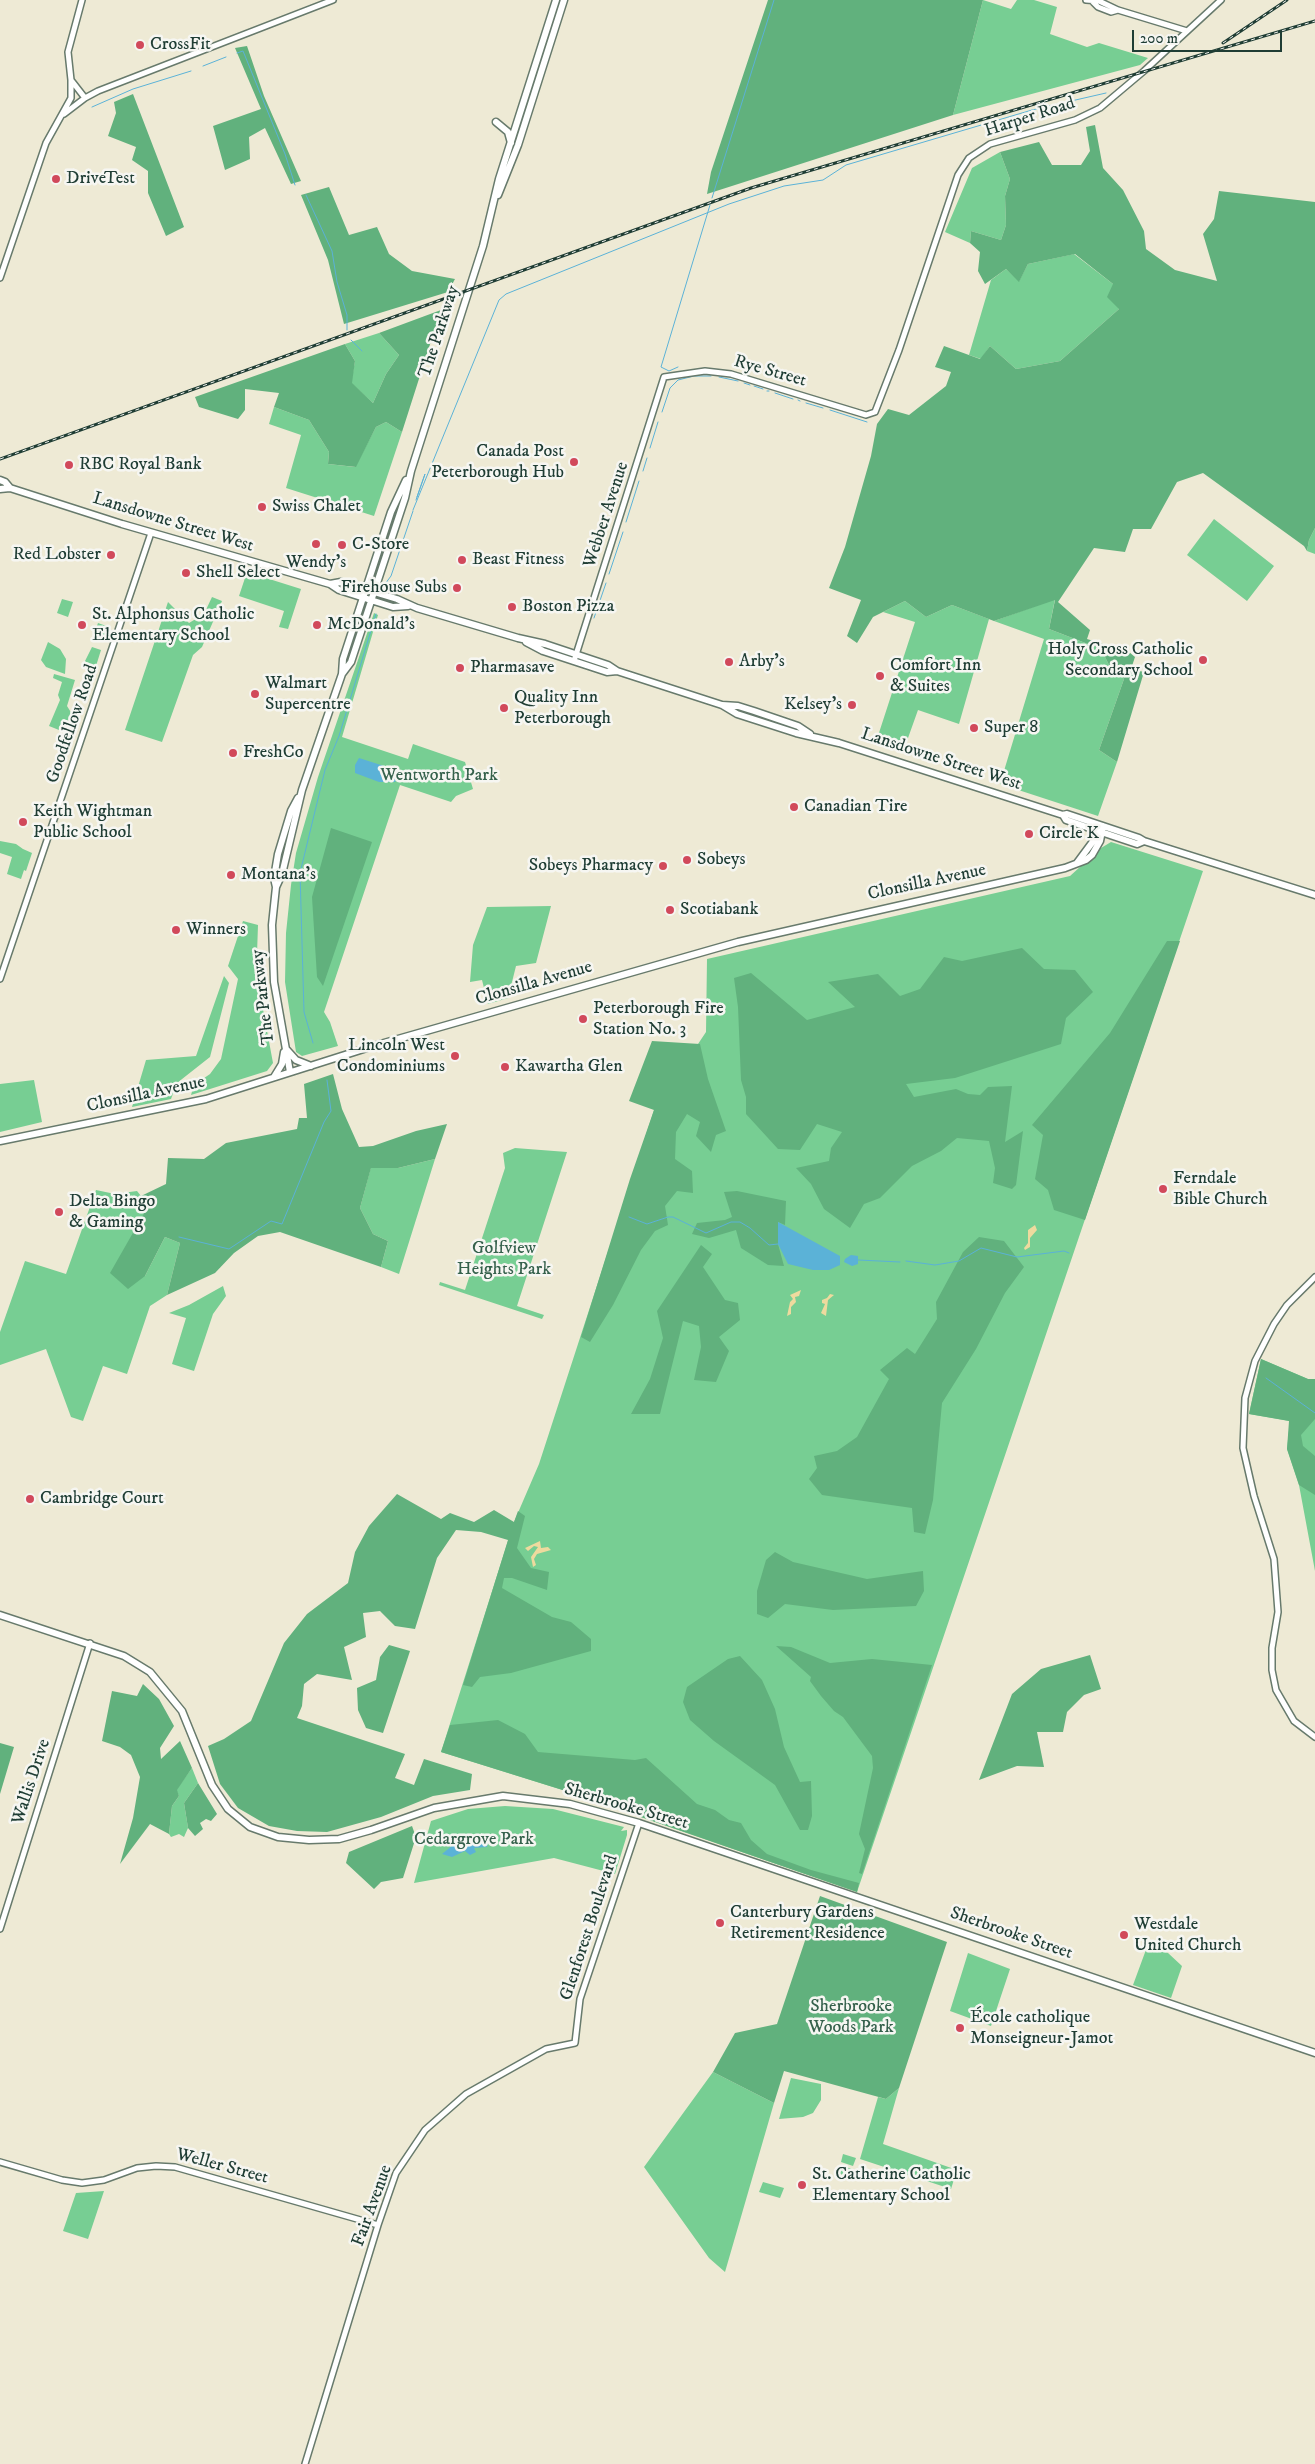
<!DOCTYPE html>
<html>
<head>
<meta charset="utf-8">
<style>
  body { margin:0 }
  #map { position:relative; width:1315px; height:2464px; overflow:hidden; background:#eeead5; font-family:"IM FELL DW Pica",serif }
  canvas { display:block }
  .scale { position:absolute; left:1132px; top:30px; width:150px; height:22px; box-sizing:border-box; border:2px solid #1f3d34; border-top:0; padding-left:6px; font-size:15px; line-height:18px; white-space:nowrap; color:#1f3d34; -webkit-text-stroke:4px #f6f6f2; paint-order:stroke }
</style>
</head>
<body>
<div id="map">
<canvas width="1315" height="2464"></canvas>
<div class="scale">200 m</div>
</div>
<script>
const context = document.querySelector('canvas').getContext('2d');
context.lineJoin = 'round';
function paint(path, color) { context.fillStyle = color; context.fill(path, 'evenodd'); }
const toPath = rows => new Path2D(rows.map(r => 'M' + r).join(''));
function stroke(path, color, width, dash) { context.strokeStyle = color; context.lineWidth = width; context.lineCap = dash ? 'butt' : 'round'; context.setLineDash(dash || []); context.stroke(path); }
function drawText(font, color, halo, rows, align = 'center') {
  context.font = font + ' "IM FELL DW Pica",serif'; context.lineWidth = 5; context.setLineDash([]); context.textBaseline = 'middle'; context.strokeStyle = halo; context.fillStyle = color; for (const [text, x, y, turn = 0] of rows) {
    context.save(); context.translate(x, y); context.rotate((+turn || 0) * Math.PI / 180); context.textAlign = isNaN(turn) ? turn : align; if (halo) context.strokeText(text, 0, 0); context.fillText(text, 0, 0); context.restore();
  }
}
const green = toPath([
  [983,0,1011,9,1017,0,1034,0,1057,7,1050,34,1087,47,1099,43,1148,58,1140,65,953,115],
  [1000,152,1010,179,1005,196,1006,225,1001,240,971,231,970,243,945,232,972,168],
  [1074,254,1113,284,1119,309,1060,361,1016,369,990,346,981,359,969,355,991,280,1006,269,1019,281,1028,264],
  [379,333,399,355,386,374,373,403,351,383,355,361,345,344],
  [274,407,309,420,329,452,328,464,355,467,376,427,386,422,402,432,374,516,286,488,301,435,269,424],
  [1214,519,1274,566,1247,601,1187,555],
  [1315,528,1315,554,1307,551,1309,540],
  [247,572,301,589,288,629,279,627,284,611,239,596],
  [212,597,222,601,202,647,193,655,162,742,125,730,168,602,189,623,204,614],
  [62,599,73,602,68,617,57,613],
  [1055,599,1049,629,1101,649,1110,667,1124,679,1099,750,1117,762,1098,816,1000,784,1044,639,994,621],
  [905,601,926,617,952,605,989,619,959,724,918,710,903,752,876,742,915,622,883,612],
  [374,613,378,615,342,737,408,759,413,744,465,762,473,789,456,796,451,802,400,785,324,1012,330,1022,338,1046,302,1056,296,1052,285,982,286,933,291,885,296,853,318,777],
  [98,623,109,627,104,641,93,637],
  [48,642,60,649,66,659,65,674,46,667,41,660],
  [92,647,101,650,96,666,92,668,87,666,85,661],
  [54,674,75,680,67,706,72,714,68,725,61,724,59,730,49,726,60,700,58,695,62,682,53,678],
  [0,841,16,844,23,849,32,853,26,871,24,870,21,879,7,874,12,857,0,853],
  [1111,842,1203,871,857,1892,569,1792,441,1752,514,1522,539,1464,654,1110,706,1032,707,959,1070,876,1101,848],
  [551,906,536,963,516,966,508,998,488,1004,482,980,470,982,473,945,487,907],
  [243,921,258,925,257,954,260,993,273,1063,267,1071,191,1095,194,1085,210,1074,221,1059,238,979,228,966],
  [224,976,229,983,210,1057,177,1083,171,1099,132,1107,146,1060,196,1056],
  [34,1080,42,1122,0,1132,0,1084],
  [515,1148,567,1152,517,1306,544,1315,542,1319,439,1285,440,1282,465,1290,505,1168,503,1153],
  [435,1159,399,1274,381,1267,388,1241,373,1234,360,1208,371,1167,398,1168],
  [96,1190,115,1194,137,1191,141,1196,146,1210,145,1276,165,1237,180,1243,167,1295,150,1306,127,1374,103,1366,83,1421,71,1417,46,1349,0,1365,0,1332,25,1261,66,1274],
  [223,1286,226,1296,213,1314,194,1371,172,1364,186,1318,169,1313,189,1305],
  [1261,1359,1308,1379,1315,1379,1315,1571,1299,1485,1287,1449,1290,1421,1249,1414],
  [192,1768,198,1783,184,1803,188,1828,184,1837,179,1834,171,1837,169,1834,172,1806,179,1796,176,1790],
  [505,1806,553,1809,624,1827,621,1831,627,1830,627,1835,615,1874,554,1858,414,1883,431,1821,468,1809],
  [1147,1947,1168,1953,1182,1966,1171,1998,1133,1985],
  [968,1953,1010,1969,991,2026,950,2011],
  [713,2072,774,2103,725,2272,709,2258,644,2167],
  [791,2078,821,2084,821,2100,813,2113,803,2117,779,2119],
  [899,2088,883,2144,957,2170,951,2189,860,2159,878,2097,886,2099],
  [843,2154,856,2158,853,2166,841,2162],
  [840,2165,852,2169,850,2177,837,2173],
  [763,2182,784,2188,780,2198,759,2192],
  [104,2191,88,2239,63,2231,76,2193]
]);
const forest = toPath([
  [768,0,983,0,953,115,707,194,711,172],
  [247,46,264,96,301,181,291,184,265,128,249,137,250,159,225,170,213,126,261,109,235,48],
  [133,94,184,227,166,236,148,193,148,171,132,160,136,147,108,136,116,113,114,102],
  [1095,125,1103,168,1123,190,1144,231,1146,249,1175,270,1217,281,1203,234,1214,219,1219,191,1315,202,1315,528,1309,540,1307,551,1304,546,1203,473,1177,482,1151,529,1133,529,1125,552,1094,548,1058,602,1090,630,1087,639,1129,652,1135,657,1131,669,1144,672,1117,762,1099,750,1124,679,1110,667,1101,649,1049,629,1055,600,994,621,952,605,926,617,905,601,873,617,857,643,847,636,861,600,829,588,845,547,871,456,877,424,888,409,909,415,946,386,951,372,935,367,944,346,980,359,990,346,1016,369,1060,361,1119,309,1107,297,1113,284,1075,254,1028,264,1019,282,1006,269,985,284,978,271,980,252,970,243,971,231,1001,240,1006,225,1005,196,1010,179,1000,152,1039,142,1052,165,1081,165,1090,151,1086,127],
  [329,187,349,235,377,227,389,254,412,271,455,279,448,292,344,324,328,260,301,195],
  [441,310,402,432,386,422,376,427,356,467,328,464,329,452,309,420,274,407,279,393,245,389,245,410,238,419,199,407,195,397,345,344,355,361,352,383,373,403,386,374,399,355,379,333],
  [331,828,372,842,323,986,317,977,312,897],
  [1167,941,1180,941,1085,1220,1054,1210,1048,1190,1035,1179,1043,1135,1032,1125,1110,1033],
  [1022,948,1044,969,1075,970,1093,992,1066,1018,1061,1044,955,1078,906,1084,914,1097,956,1089,968,1094,980,1095,988,1087,1012,1086,1005,1142,1023,1131,1016,1185,1012,1189,993,1183,995,1168,989,1141,957,1138,941,1151,912,1166,880,1198,864,1204,850,1228,824,1209,811,1184,796,1168,829,1161,831,1148,842,1132,817,1124,800,1150,778,1149,746,1114,746,1097,741,1080,738,1007,734,978,751,973,807,1020,855,1007,828,982,878,974,900,996,920,989,944,957,962,961],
  [652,1041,700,1044,708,1079,726,1131,716,1135,711,1152,696,1136,700,1122,687,1114,676,1132,675,1159,692,1171,693,1193,677,1191,665,1206,668,1225,655,1231,641,1250,613,1305,590,1342,581,1337,630,1179,654,1110,629,1101],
  [333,1074,342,1109,359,1147,373,1146,416,1131,447,1124,435,1159,398,1168,371,1168,360,1208,373,1234,388,1241,381,1267,280,1232,258,1236,234,1253,215,1273,167,1295,180,1243,165,1237,145,1276,128,1289,110,1273,146,1210,141,1196,166,1184,168,1158,204,1159,226,1143,297,1129,299,1118,307,1118,304,1084],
  [737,1191,786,1201,785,1225,778,1222,778,1244,784,1266,768,1265,741,1248,736,1230,709,1238,692,1234,697,1223,725,1220,732,1217,724,1192],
  [979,1237,1004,1241,1024,1267,1005,1293,976,1349,942,1403,933,1500,925,1534,914,1532,912,1508,822,1495,809,1479,817,1468,814,1456,837,1451,857,1437,889,1379,880,1370,907,1348,915,1354,937,1319,936,1302,963,1252],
  [701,1245,712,1254,703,1267,725,1300,738,1303,740,1320,719,1337,729,1351,716,1382,694,1380,701,1347,699,1326,683,1321,660,1414,631,1414,650,1379,663,1338,657,1311],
  [1261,1359,1308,1379,1315,1379,1315,1419,1301,1435,1303,1446,1315,1456,1315,1495,1299,1485,1287,1449,1289,1421,1249,1414],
  [397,1494,441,1519,450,1513,474,1522,494,1510,514,1522,518,1511,525,1516,517,1548,531,1568,549,1572,547,1590,512,1578,504,1578,502,1588,552,1617,571,1622,591,1639,591,1651,511,1673,480,1677,472,1687,463,1685,508,1540,481,1532,456,1530,437,1558,415,1629,395,1626,380,1611,363,1613,366,1637,344,1647,352,1680,317,1674,304,1684,302,1706,297,1718,405,1754,395,1778,414,1785,424,1759,472,1774,470,1790,433,1796,381,1817,327,1832,297,1831,269,1826,238,1808,220,1784,208,1746,224,1739,251,1721,284,1643,307,1614,348,1583,355,1552,369,1526],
  [775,1552,793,1562,867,1579,923,1571,924,1591,916,1606,833,1610,785,1604,768,1618,757,1614,757,1591,766,1560],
  [389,1645,410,1651,383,1733,366,1728,358,1710,357,1688,376,1680,380,1657],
  [776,1646,791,1647,830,1663,872,1659,932,1665,862,1874,859,1873,865,1849,859,1834,873,1768,872,1756,843,1717,834,1711,821,1696,810,1681,811,1677],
  [1090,1655,1101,1689,1084,1695,1067,1712,1063,1732,1037,1732,1044,1767,1017,1766,979,1780,1012,1694,1041,1669],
  [740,1656,762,1680,775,1709,784,1747,800,1782,811,1781,812,1816,808,1830,800,1830,775,1785,714,1741,690,1720,683,1702,687,1687,728,1659],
  [143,1684,159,1699,174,1726,160,1748,161,1759,180,1741,192,1768,177,1790,179,1796,172,1806,169,1834,150,1824,120,1864,133,1818,140,1777,131,1755,120,1747,102,1741,112,1691,137,1696],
  [498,1720,525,1734,538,1752,635,1760,646,1758,697,1804,715,1810,729,1820,741,1823,751,1840,767,1854,811,1870,859,1883,857,1892,569,1792,441,1752,450,1725],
  [0,1743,14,1747,0,1794],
  [198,1783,217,1814,211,1821,206,1819,200,1823,203,1829,195,1836,188,1828,184,1803],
  [412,1826,416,1837,403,1878,381,1882,374,1889,346,1863,349,1852],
  [820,1896,947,1942,899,2088,886,2099,784,2071,774,2103,713,2072,735,2033,777,2024]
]);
const sand = toPath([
  [1035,1225,1037,1230,1030,1238,1030,1247,1025,1250,1024,1248,1028,1243,1028,1230],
  [801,1290,799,1296,795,1297,796,1302,791,1307,791,1314,787,1316,790,1302,793,1299,790,1295],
  [830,1294,834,1295,828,1300,826,1316,821,1313,825,1304,822,1303,822,1300,827,1298],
  [540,1541,541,1548,548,1547,551,1550,537,1554,534,1559,536,1565,533,1567,531,1557,538,1547,534,1546,528,1551,525,1548]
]);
const water = toPath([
  [359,758,384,766,394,766,400,771,395,782,379,782,355,773,355,765],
  [778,1222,840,1256,840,1265,829,1270,813,1270,788,1264,778,1244],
  [851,1255,858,1256,858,1264,852,1266,844,1262,845,1259],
  [489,1837,487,1847,474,1848,476,1852,470,1855,465,1851,452,1857,442,1854,453,1845]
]);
const stream = toPath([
  [237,53,243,51,285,154,295,185],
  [203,66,226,57],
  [92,107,133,89,191,71],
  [306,195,332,251,337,282,347,315,347,330],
  [712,198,774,0],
  [351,340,362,351],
  [678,367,669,371,661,367,710,205],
  [719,377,738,381],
  [744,383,750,385],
  [754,386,763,389],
  [767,391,769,391],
  [775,393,793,399],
  [798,400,800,401],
  [806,403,823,408],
  [830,410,867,422],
  [662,412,670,388,678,380,694,376,711,376],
  [650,448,658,422],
  [643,471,647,458],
  [416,500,425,474,417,497],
  [413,510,499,300,506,294,729,204,784,186,823,180,846,165,1032,110,1106,93],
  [626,522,639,481],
  [609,574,623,532],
  [385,584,391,576,413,511],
  [594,618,606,583],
  [313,1043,304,1012,300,873,325,770,339,736,376,614],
  [629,1217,647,1224,668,1217,673,1217,706,1233,731,1222,740,1222,750,1228,769,1245,778,1244],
  [179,1237,229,1249,271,1221,282,1224,324,1122,331,1111,327,1080],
  [858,1260,900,1262],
  [906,1261,935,1265,959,1261,981,1248,1017,1257,1064,1251,1069,1253],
  [1266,1378,1315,1413]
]);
const minor = toPath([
  [82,0,68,52,71,80,85,98],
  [1086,0,1099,1,1118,10,1187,31],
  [1093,2,1098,7,1111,12,1118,10],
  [64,114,85,98,98,91,333,0],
  [0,278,46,143,71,98,71,80],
  [574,661,664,377,705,371,731,374,866,415,875,412,899,350,958,175,969,158,990,144,1075,120,1100,108,1144,71,1221,0],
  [0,979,151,533],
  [1315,1277,1287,1305,1274,1324,1255,1361,1245,1398,1243,1448,1254,1496,1274,1559,1278,1612,1272,1648,1272,1670,1276,1690,1294,1721,1315,1737],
  [0,1929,90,1643],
  [0,2162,62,2180,82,2183,104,2180,137,2168,156,2166,175,2167,378,2225],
  [305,2464,378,2225,396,2173,425,2130,466,2094,546,2049,575,2043,580,1999,639,1823]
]);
const major = toPath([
  [496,122,508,132,511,143],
  [498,195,518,145,564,0],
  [0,480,5,482,10,488],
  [0,489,10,488,122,524,330,584,339,590,393,607,408,606],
  [330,584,341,582,397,599,417,608,518,638,545,644,608,665,617,671,722,705,737,714,796,733,839,743,1063,815,1067,814,1139,838,1144,841,1315,895],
  [526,642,543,651,607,672,617,671],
  [342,674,351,662,405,498,411,471,483,246,499,179,556,0],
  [722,705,738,706,754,711,798,726,810,734],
  [1063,815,1066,820,1113,836,1137,844,1144,841],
  [1077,863,1100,832],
  [276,887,282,874,302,790,342,674,343,659,391,512,406,480],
  [287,1050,296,1060,311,1066],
  [290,1072,274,982,272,925,276,887,274,878,278,854,291,811,298,798],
  [274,1077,282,1064,284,1052],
  [0,1141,206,1099,370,1047,738,942,1065,868,1086,860,1092,855,1100,841,1103,826],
  [0,1615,124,1656,150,1672,182,1711,212,1785,228,1809,250,1827,278,1837,309,1840,339,1839,371,1830,434,1808,503,1796,570,1804,639,1823,1315,2053]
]);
const rail = toPath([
  [1223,43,1287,0],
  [0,459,751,188,1315,21]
]);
const markers = [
  [140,45,5,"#d1495b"],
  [56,179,5,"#d1495b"],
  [574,462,5,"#d1495b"],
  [69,465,5,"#d1495b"],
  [262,507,5,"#d1495b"],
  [316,544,5,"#d1495b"],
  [342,545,5,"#d1495b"],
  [111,555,5,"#d1495b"],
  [462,560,5,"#d1495b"],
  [186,573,5,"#d1495b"],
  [457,588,5,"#d1495b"],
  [512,607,5,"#d1495b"],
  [82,625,5,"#d1495b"],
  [317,625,5,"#d1495b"],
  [1203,660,5,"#d1495b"],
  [729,662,5,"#d1495b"],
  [460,668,5,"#d1495b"],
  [880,676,5,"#d1495b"],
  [255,694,5,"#d1495b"],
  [852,705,5,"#d1495b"],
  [504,708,5,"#d1495b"],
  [974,728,5,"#d1495b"],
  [233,753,5,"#d1495b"],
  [794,807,5,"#d1495b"],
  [23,822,5,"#d1495b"],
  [1029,834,5,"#d1495b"],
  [687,860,5,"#d1495b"],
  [663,866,5,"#d1495b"],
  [231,875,5,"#d1495b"],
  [670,910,5,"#d1495b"],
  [176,930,5,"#d1495b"],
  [583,1019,5,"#d1495b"],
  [455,1056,5,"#d1495b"],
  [505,1067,5,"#d1495b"],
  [1163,1189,5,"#d1495b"],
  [59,1212,5,"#d1495b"],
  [30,1499,5,"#d1495b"],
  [720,1923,5,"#d1495b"],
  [1124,1935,5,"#d1495b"],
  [960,2028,5,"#d1495b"],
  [802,2185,5,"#d1495b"]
];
const poiNames = [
  ["CrossFit",150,45],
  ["DriveTest",66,179],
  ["Canada Post",564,452,"right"],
  ["Peterborough Hub",564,473,"right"],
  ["RBC Royal Bank",79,465],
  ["Swiss Chalet",272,507],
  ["C-Store",352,545],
  ["Red Lobster",101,555,"right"],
  ["Beast Fitness",472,560],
  ["Wendy's",316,563,"center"],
  ["Shell Select",196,573],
  ["Firehouse Subs",447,588,"right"],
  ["Boston Pizza",522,607],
  ["St. Alphonsus Catholic",92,615],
  ["Elementary School",92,636],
  ["McDonald's",327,625],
  ["Holy Cross Catholic",1193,650,"right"],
  ["Secondary School",1193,671,"right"],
  ["Arby's",739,662],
  ["Comfort Inn",890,666],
  ["& Suites",890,687],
  ["Pharmasave",470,668],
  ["Walmart",265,684],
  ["Supercentre",265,705],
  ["Quality Inn",514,698],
  ["Peterborough",514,719],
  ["Kelsey's",842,705,"right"],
  ["Super 8",984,728],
  ["FreshCo",243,753],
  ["Canadian Tire",804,807],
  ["Keith Wightman",33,812],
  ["Public School",33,833],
  ["Circle K",1039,834],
  ["Sobeys",697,860],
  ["Sobeys Pharmacy",653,866,"right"],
  ["Montana's",241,875],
  ["Scotiabank",680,910],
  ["Winners",186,930],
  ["Peterborough Fire",593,1009],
  ["Station No. 3",593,1030],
  ["Lincoln West",445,1046,"right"],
  ["Condominiums",445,1067,"right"],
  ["Kawartha Glen",515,1067],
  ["Ferndale",1173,1179],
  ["Bible Church",1173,1200],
  ["Delta Bingo",69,1202],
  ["& Gaming",69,1223],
  ["Cambridge Court",40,1499],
  ["Canterbury Gardens",730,1913],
  ["Retirement Residence",730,1934],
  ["Westdale",1134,1925],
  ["United Church",1134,1946],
  ["École catholique",970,2018],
  ["Monseigneur-Jamot",970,2039],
  ["St. Catherine Catholic",812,2175],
  ["Elementary School",812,2196]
];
const streetNames = [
  ["Harper Road",1030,118,-18],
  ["The Parkway",440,332,-72],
  ["Rye Street",770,372,16],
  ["Webber Avenue",607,515,-72],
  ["Lansdowne Street West",173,523,17],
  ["Goodfellow Road",73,724,-71],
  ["Lansdowne Street West",941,760,18],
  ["Clonsilla Avenue",927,883,-12],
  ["Clonsilla Avenue",534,984,-16],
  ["The Parkway",264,997,-97],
  ["Clonsilla Avenue",146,1095,-12],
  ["Wallis Drive",32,1782,-72],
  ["Sherbrooke Street",626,1807,16],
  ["Glenforest Boulevard",590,1928,-72],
  ["Sherbrooke Street",1011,1934,19],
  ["Weller Street",222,2167,15],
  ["Fair Avenue",373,2206,-70]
];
const parkNames = [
  ["Wentworth Park",439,776],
  ["Golfview",504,1249],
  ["Heights Park",504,1270],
  ["Cedargrove Park",474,1840],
  ["Sherbrooke",851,2007],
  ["Woods Park",851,2028]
];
paint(green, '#77ce93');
paint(forest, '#61b17d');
paint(sand, '#eeda9e');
paint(water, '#5bb2d7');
stroke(stream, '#5bb2d7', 1);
stroke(minor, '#677a6c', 8);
stroke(major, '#677a6c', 9);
stroke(minor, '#fff', 5);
stroke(major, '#fff', 6);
stroke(rail, '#1f3d34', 3);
stroke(rail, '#f6f6f2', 1, [4]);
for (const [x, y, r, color] of markers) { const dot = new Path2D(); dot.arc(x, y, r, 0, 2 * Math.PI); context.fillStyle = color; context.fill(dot); stroke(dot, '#f6f6f2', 2); }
drawText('18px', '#1f3d34', '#f6f6f2', poiNames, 'left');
drawText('18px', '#1f3d34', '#f6f6f2', streetNames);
drawText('18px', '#35614c', '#f6f6f2', parkNames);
</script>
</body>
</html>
